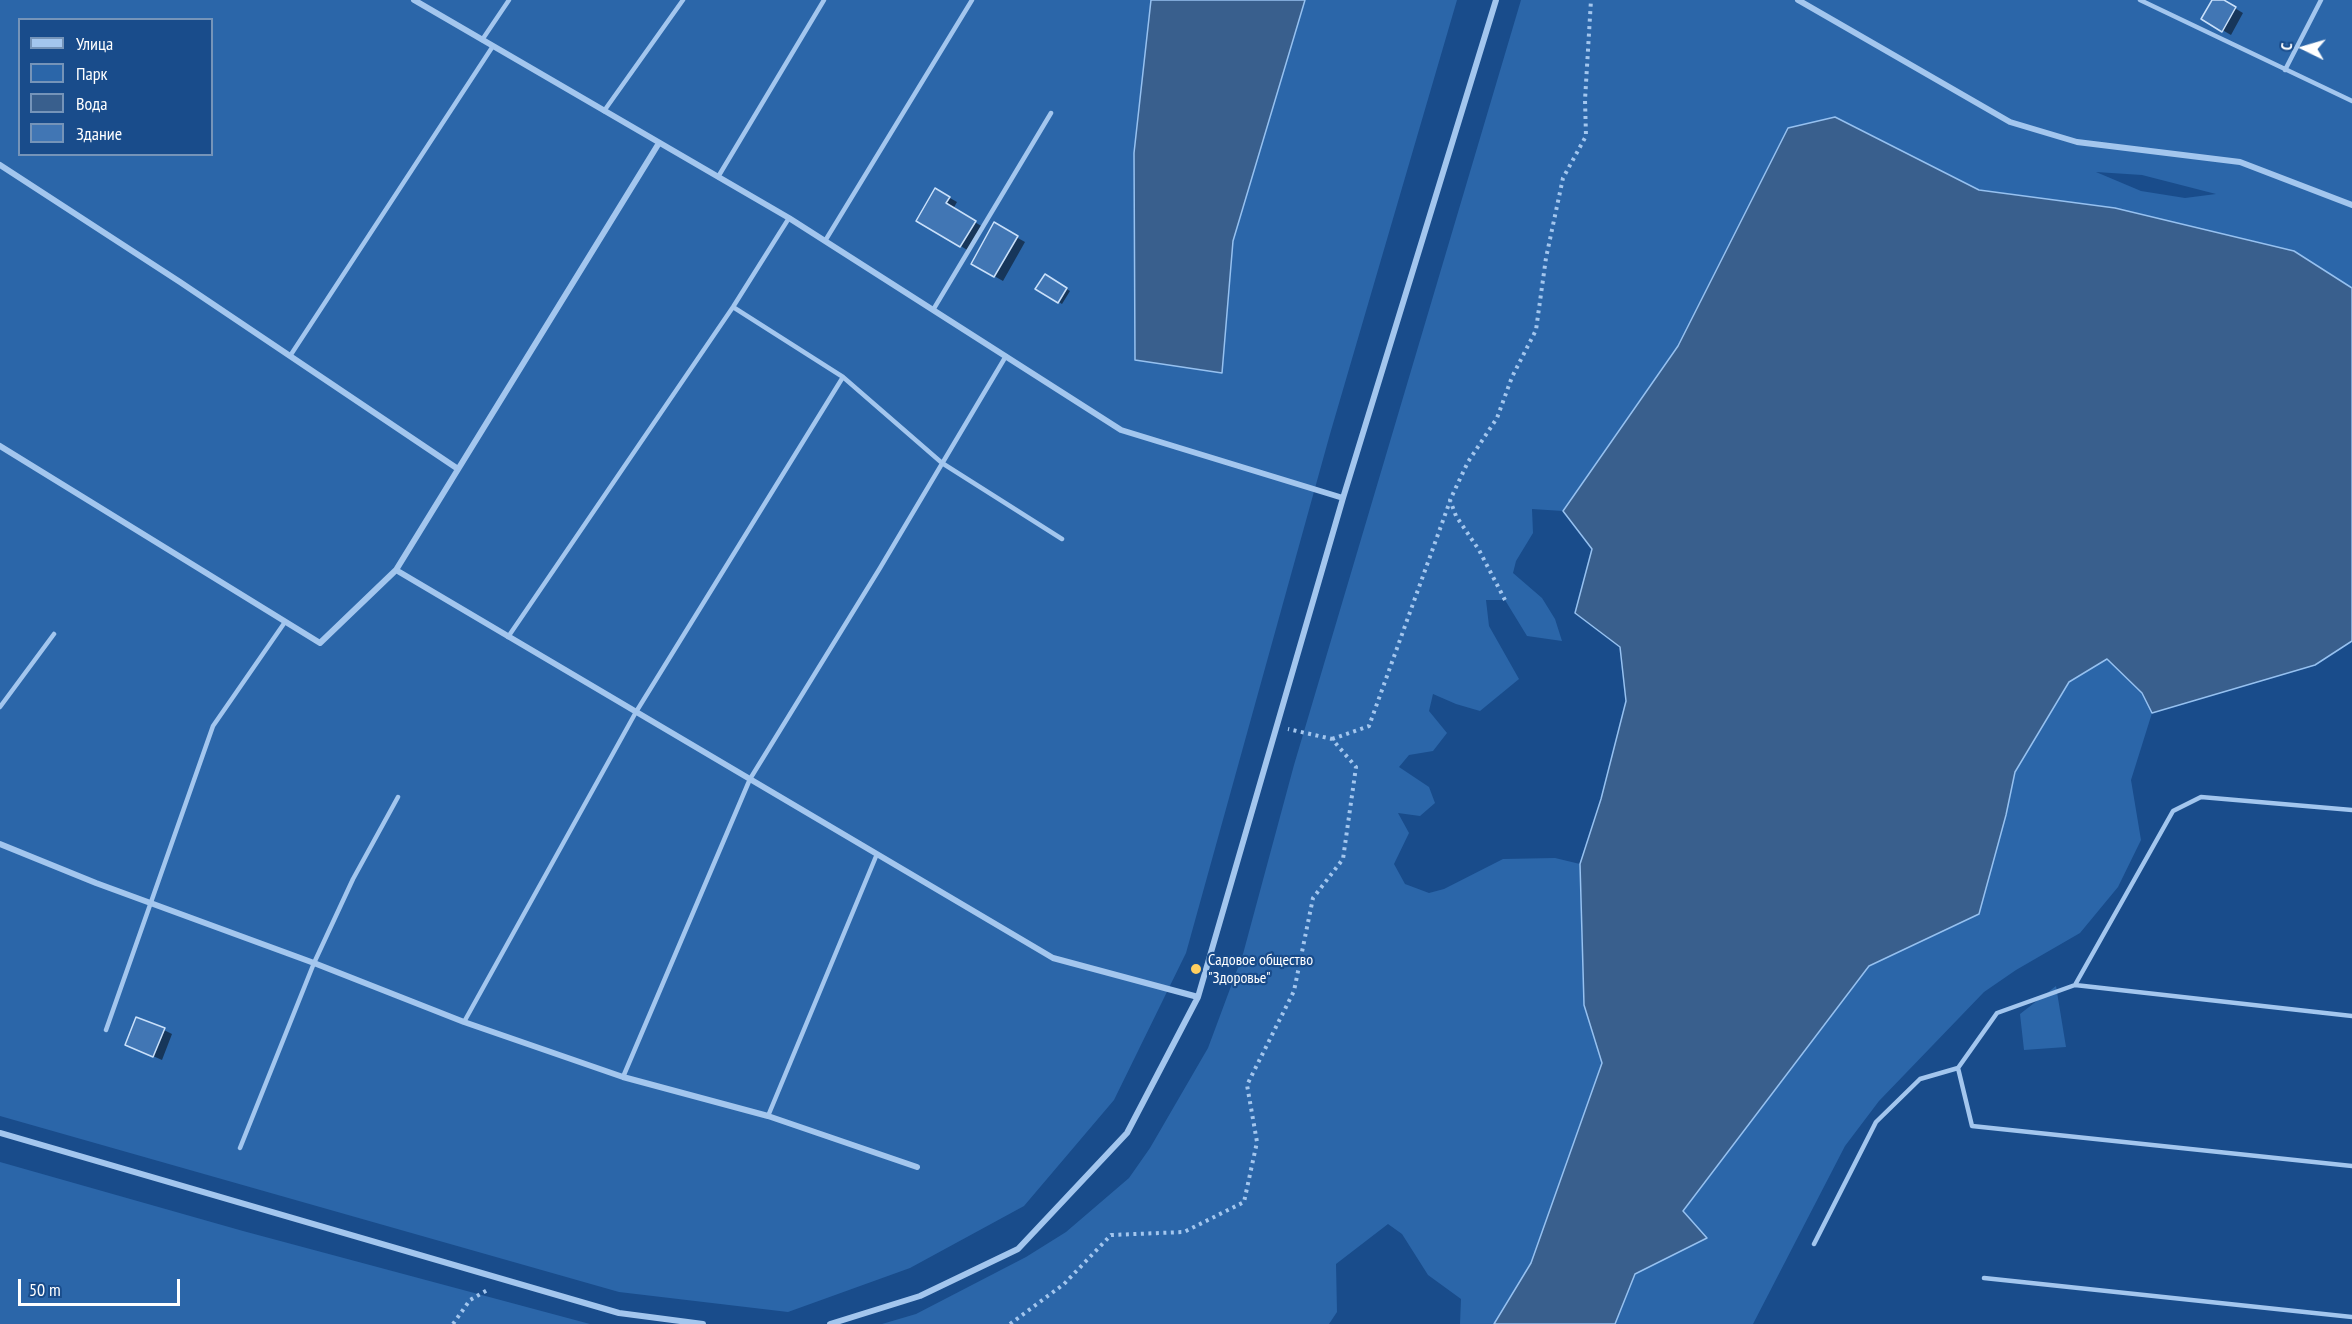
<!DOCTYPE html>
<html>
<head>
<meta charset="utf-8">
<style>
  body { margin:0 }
  #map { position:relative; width:2352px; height:1324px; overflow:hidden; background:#194c8b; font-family:"PT Sans Narrow",sans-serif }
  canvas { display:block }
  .legend { position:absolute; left:18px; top:18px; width:195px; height:138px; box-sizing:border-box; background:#194c8b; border:2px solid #7594b9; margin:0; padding:8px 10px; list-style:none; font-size:18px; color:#fff }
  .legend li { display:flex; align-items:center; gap:12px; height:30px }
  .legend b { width:30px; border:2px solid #7594b9 }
  .north { position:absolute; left:2274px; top:18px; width:60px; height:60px; -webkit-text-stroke:4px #194c8b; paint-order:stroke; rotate:275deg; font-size:16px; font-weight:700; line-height:24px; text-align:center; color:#fff }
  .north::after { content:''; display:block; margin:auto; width:21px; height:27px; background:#fff; clip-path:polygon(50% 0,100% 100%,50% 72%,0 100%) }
  .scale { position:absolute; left:18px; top:1279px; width:162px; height:27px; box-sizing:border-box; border:3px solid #fff; border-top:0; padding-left:8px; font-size:18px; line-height:21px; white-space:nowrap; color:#fff; -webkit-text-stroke:4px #194c8b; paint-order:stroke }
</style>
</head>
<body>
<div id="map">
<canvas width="2352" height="1324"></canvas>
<ul class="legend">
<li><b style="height:8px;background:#a3c6ee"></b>Улица</li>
<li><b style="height:16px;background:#2b66a9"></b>Парк</li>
<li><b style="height:16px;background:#395f8d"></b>Вода</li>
<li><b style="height:16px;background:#4176b4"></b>Здание</li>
</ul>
<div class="north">С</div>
<div class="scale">50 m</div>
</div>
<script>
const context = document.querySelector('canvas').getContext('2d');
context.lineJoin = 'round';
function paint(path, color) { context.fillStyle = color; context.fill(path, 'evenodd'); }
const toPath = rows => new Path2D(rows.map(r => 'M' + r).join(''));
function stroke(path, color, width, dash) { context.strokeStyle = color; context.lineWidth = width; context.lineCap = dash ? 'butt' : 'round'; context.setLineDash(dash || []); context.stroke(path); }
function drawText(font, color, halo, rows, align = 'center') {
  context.font = font + ' "PT Sans Narrow",sans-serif'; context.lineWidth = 4.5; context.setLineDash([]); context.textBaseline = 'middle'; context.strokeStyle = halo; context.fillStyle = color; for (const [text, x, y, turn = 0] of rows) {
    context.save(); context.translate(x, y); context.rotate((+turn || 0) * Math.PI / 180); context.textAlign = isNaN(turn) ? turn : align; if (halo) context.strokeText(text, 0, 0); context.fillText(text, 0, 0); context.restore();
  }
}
const green = toPath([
  [0,0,1457,0,1330,434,1186,953,1114,1100,1024,1206,910,1268,788,1312,619,1292,0,1116],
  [20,20,212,20,212,154,20,154],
  [1521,0,2352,0,2352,288,2294,251,2115,208,1979,190,1835,117,1788,128,1678,346,1563,511,1532,509,1533,533,1516,561,1513,573,1542,598,1555,619,1562,641,1527,636,1505,600,1486,600,1489,626,1519,679,1480,711,1456,704,1433,694,1429,711,1447,733,1433,751,1409,755,1399,767,1429,787,1435,803,1420,816,1398,813,1409,833,1394,864,1405,884,1429,893,1444,889,1503,859,1555,858,1580,864,1584,1005,1602,1063,1531,1263,1494,1324,1460,1324,1461,1299,1428,1275,1402,1234,1388,1224,1336,1264,1337,1312,1329,1324,882,1324,916,1314,1026,1257,1066,1232,1129,1178,1150,1148,1208,1048,1243,954,1294,765],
  [2096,172,2142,175,2216,194,2185,198,2141,191],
  [2107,659,2142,693,2152,713,2131,780,2141,840,2118,887,2080,933,2016,970,1984,992,1879,1101,1845,1146,1753,1324,1615,1324,1635,1274,1707,1238,1683,1211,1869,966,1979,914,2006,815,2015,772,2069,682],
  [2056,986,2066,1047,2024,1050,2020,1014],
  [0,1162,243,1231,590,1324,0,1324]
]);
const water = toPath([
  [1151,0,1305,0,1233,241,1222,373,1135,360,1134,153,1151,0],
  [1835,117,1979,190,2115,208,2294,251,2352,288,2352,641,2315,665,2152,713,2142,693,2107,659,2069,682,2015,772,2006,815,1979,914,1869,966,1683,1211,1707,1238,1635,1274,1615,1324,1494,1324,1531,1263,1602,1063,1584,1005,1580,864,1601,799,1626,701,1620,647,1575,613,1592,549,1563,511,1678,346,1788,128,1835,117]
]);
const shadow = toPath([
  [2214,0,2221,0,2243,13,2231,35,2203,19],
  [936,190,957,202,953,209,983,227,969,251,918,221],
  [995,225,1025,242,1003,281,973,264],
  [1045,276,1070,291,1062,304,1037,289],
  [164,1030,172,1034,162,1060,126,1044]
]);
const building = toPath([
  [2212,0,2224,0,2236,7,2222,32,2201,19,2212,0],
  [935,188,950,197,946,203,976,221,960,247,916,221,935,188],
  [994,222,1018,236,994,277,971,264,994,222],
  [1045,274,1067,288,1058,303,1035,289,1045,274],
  [136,1017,165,1028,153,1057,125,1045,136,1017]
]);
const path = toPath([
  [1505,600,1479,550,1456,516,1450,500,1468,462,1497,418,1512,377,1536,330,1546,258,1563,178,1586,136,1585,100,1591,0],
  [1332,739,1369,726,1450,501],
  [453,1324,470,1300,489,1289],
  [1010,1324,1064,1284,1111,1235,1184,1232,1244,1202,1257,1142,1247,1085,1294,991,1313,898,1343,859,1356,767,1332,739,1288,729]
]);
const service = toPath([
  [2140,0,2352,101],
  [482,40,509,0],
  [2285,70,2321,0],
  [604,111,683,0],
  [718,177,824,0],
  [825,241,972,0],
  [733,307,843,377,942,463,1062,539],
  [933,310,1051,113],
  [290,356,493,46],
  [508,637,733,307,789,218],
  [0,707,54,634],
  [2075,985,2352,1016],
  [464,1022,636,712,843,377],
  [106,1030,213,726,285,622],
  [1958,1068,1997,1013,2075,985,2173,811,2201,797,2352,810],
  [623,1077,750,779,880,568,1006,356],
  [768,1116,877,854],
  [240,1148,314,963,353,879,398,797],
  [1814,1244,1876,1122,1920,1079,1958,1068,1972,1126,2352,1166],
  [1984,1278,2352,1317]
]);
const minor = toPath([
  [414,0,789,218,1121,430,1343,498],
  [1798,0,2010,122,2077,142,2240,162,2352,205],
  [0,165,180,282,458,469],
  [0,446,320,643,396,570,659,143],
  [396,570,1053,958,1198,997],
  [0,844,96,883,314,963,464,1022,623,1077,768,1116,917,1167],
  [0,1133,619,1313,703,1324],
  [830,1324,920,1296,1018,1249,1127,1133,1198,997,1343,498,1496,0]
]);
const markers = [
  [1196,969,6,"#ffcf60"]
];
const poiNames = [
  ["Садовое общество",1208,960],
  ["\"Здоровье\"",1208,978]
];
paint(green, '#2b66a9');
paint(water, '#395f8d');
stroke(water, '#96c1f0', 1.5);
paint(shadow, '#0007');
paint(building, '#4176b4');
stroke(building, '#c9e0fa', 1.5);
stroke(path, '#a3c6ee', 4, [3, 4.5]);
stroke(service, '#a3c6ee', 4.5);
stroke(minor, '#a3c6ee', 6);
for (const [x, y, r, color] of markers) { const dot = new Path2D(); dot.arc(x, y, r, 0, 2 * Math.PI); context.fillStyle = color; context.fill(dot); stroke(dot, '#194c8b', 2); }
drawText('16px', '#fff', '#194c8b', poiNames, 'left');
</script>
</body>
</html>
